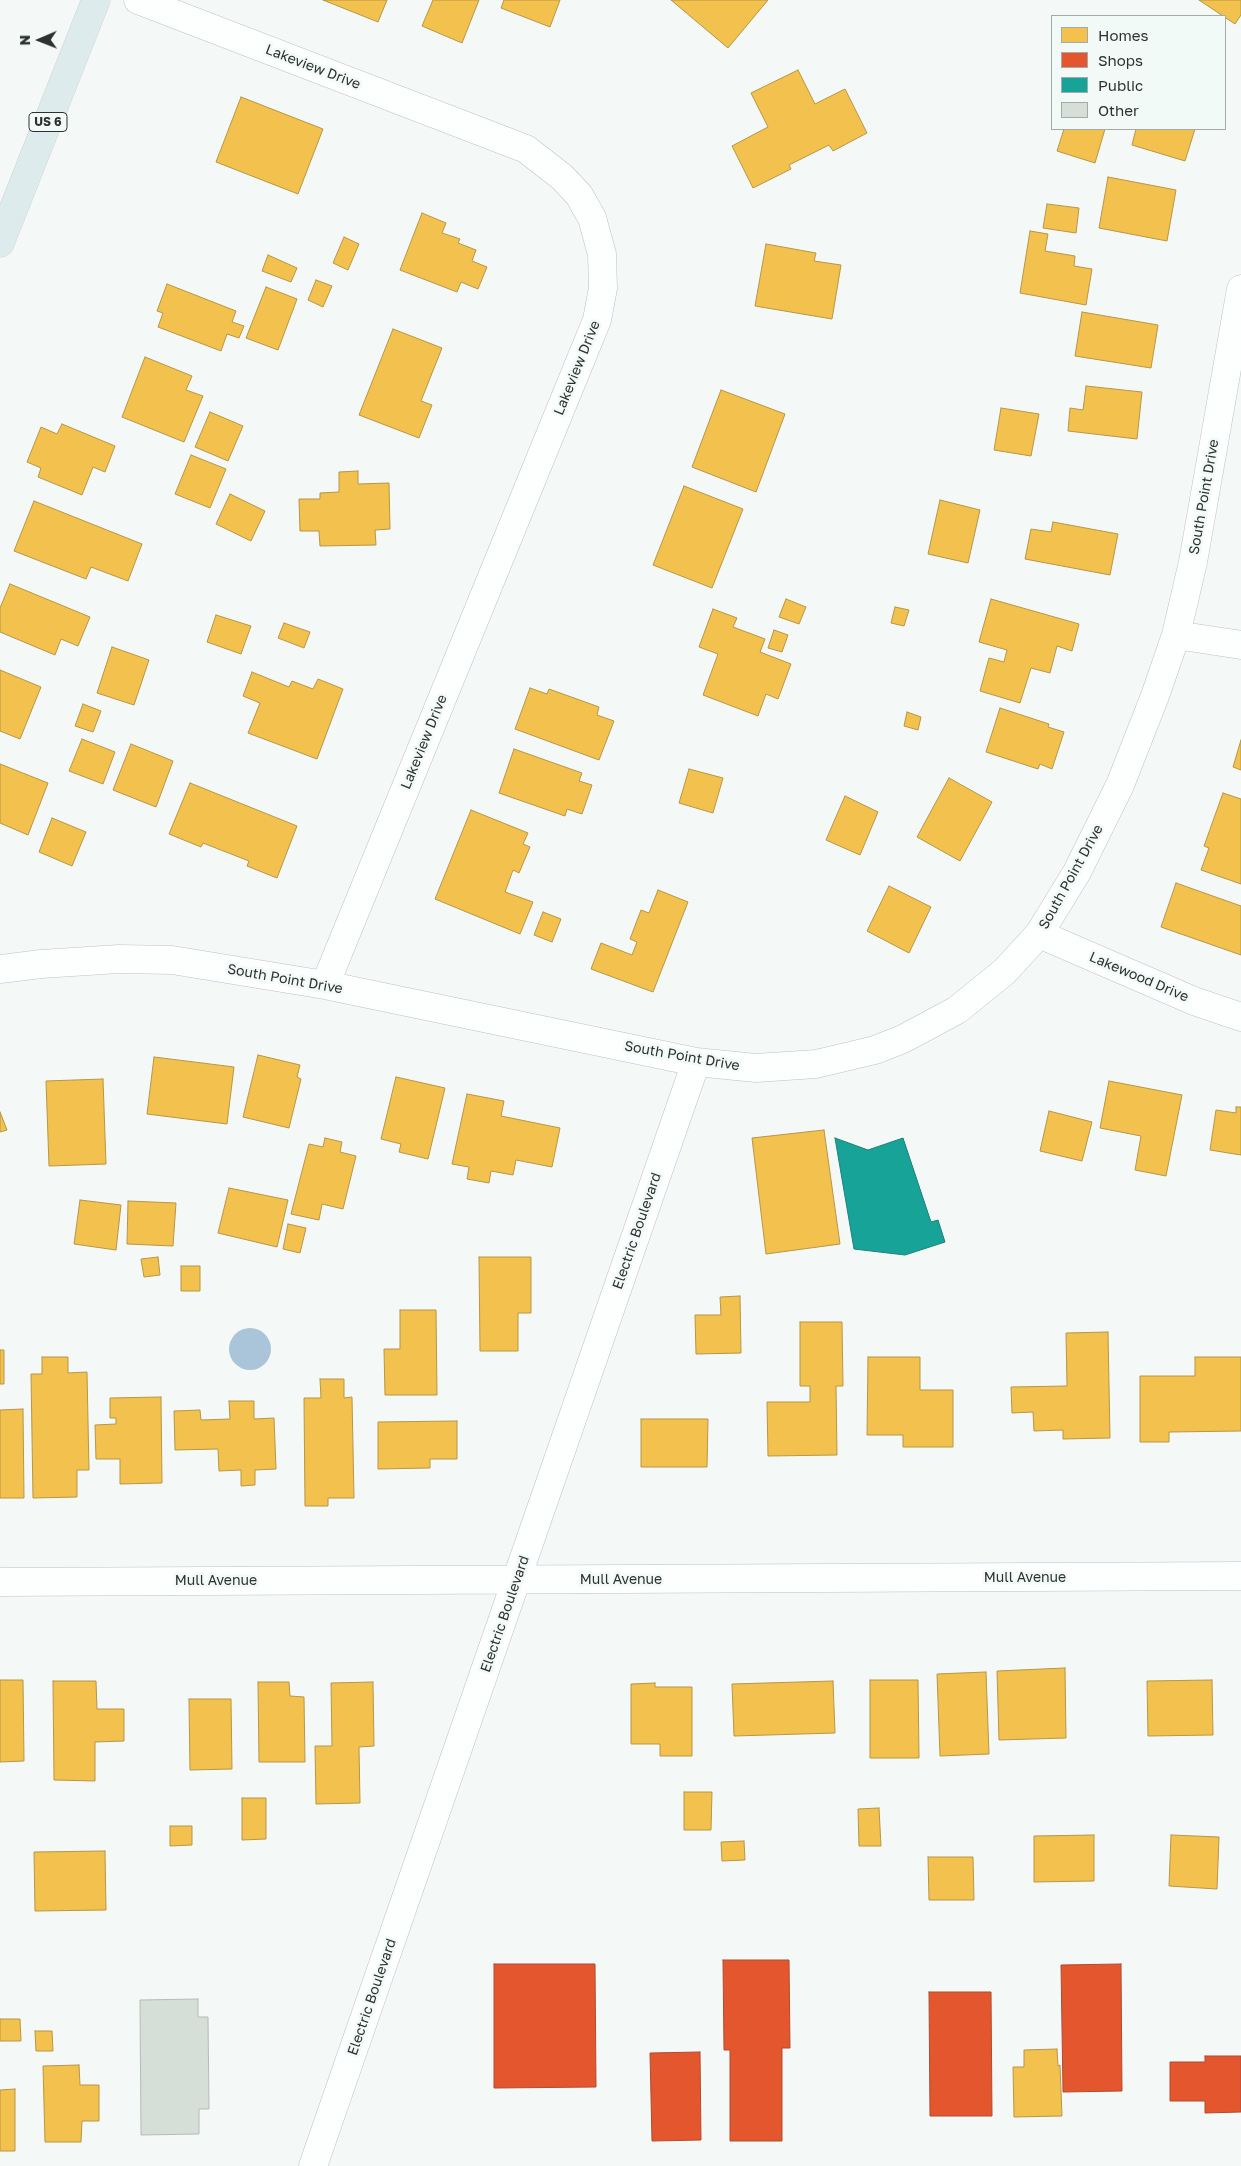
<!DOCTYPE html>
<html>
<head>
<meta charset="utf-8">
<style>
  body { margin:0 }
  #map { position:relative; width:1241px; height:2166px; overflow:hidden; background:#f4f8f7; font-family:"Golos Text",sans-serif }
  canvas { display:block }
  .legend { position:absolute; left:1051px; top:15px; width:175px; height:115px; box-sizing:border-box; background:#f2faf8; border:1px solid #a4aaa8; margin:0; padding:6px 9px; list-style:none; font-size:15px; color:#2e3130 }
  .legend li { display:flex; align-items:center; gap:10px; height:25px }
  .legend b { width:25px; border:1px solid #a4aaa8 }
  .north { position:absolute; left:15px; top:15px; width:50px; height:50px; -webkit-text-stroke:4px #f2faf8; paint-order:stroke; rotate:269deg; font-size:14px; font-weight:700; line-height:20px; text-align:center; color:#2e3130 }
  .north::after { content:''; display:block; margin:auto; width:18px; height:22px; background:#2e3130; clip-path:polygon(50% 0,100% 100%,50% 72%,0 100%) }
</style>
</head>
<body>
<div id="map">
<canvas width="1241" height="2166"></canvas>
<ul class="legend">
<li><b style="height:14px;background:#f2c14e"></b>Homes</li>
<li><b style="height:14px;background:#e4572e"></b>Shops</li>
<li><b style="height:14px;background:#17a398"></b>Public</li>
<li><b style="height:14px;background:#d5ded7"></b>Other</li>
</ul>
<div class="north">N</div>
</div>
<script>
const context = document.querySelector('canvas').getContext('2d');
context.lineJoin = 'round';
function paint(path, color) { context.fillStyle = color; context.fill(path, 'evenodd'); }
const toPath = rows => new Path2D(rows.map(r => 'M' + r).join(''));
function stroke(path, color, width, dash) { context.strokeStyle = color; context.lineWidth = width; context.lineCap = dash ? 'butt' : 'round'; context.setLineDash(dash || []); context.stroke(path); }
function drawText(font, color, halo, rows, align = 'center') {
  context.font = font + ' "Golos Text",sans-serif'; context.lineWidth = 5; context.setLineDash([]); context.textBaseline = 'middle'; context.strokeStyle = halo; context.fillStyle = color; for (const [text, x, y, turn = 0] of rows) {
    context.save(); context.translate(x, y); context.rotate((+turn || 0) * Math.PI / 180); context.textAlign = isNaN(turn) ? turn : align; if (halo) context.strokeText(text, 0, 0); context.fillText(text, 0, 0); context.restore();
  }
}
const water = toPath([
  '229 1349a21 21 0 1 1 42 0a21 21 0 1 1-42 0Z'
]);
const homes = toPath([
  [323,0,387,0,378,22,323,0],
  [433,0,479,0,462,43,422,26,433,0],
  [504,0,560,0,550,27,501,8,504,0],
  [671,0,768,0,728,48,671,0],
  [1199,0,1241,0,1241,15,1235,24,1199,0],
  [798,70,815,104,845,89,867,133,833,151,829,145,789,165,791,169,753,188,732,146,768,127,751,93,798,70],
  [241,97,323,129,298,194,216,162,241,97],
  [1064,129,1105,129,1095,163,1057,151,1064,129],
  [1136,129,1195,129,1185,161,1132,145,1136,129],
  [1108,177,1176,190,1167,241,1099,228,1108,177],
  [1047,204,1079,208,1076,233,1043,228,1047,204],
  [422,213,446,223,442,233,460,239,458,243,476,250,472,261,487,267,478,289,461,282,457,292,400,270,422,213],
  [1030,231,1048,234,1045,251,1075,256,1074,266,1092,269,1086,305,1020,293,1030,231],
  [344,237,359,244,348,270,333,263,344,237],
  [766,244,816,253,814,261,841,265,832,319,755,306,766,244],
  [268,255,297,268,291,282,262,271,268,255],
  [316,280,332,286,323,307,308,300,316,280],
  [167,284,236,311,232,322,244,326,239,338,227,334,221,351,158,327,163,313,157,311,167,284],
  [266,287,297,299,278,350,246,338,266,287],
  [1082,312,1158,325,1151,368,1075,356,1082,312],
  [393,329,442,348,421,401,432,405,419,438,359,415,393,329],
  [145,357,192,376,186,390,203,396,184,442,122,417,145,357],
  [1086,386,1142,392,1137,439,1068,431,1070,408,1083,410,1086,386],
  [721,390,785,414,756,492,692,467,721,390],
  [1001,408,1039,414,1031,456,994,450,1001,408],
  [210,412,243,426,228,461,195,447,210,412],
  [62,424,115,446,105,472,93,467,82,495,38,477,41,468,27,462,41,427,57,434,62,424],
  [191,455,226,469,210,508,175,494,191,455],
  [358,471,358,484,389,483,390,529,375,530,376,545,320,546,319,531,300,531,299,499,320,499,320,493,339,492,339,472,358,471],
  [684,486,743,509,712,588,653,565,684,486],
  [230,494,265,511,251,541,216,524,230,494],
  [940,500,980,510,968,563,928,554,940,500],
  [34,501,142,544,128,581,91,567,86,579,14,551,34,501],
  [1053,522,1118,534,1110,575,1025,559,1031,529,1051,532,1053,522],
  [10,584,90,617,78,646,61,639,55,655,0,632,0,608,10,584],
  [786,599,806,607,799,624,779,617,786,599],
  [991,599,1079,624,1072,651,1057,646,1050,673,1031,668,1020,703,980,691,989,658,1004,662,1007,650,979,642,991,599],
  [895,607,909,610,904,626,891,623,895,607],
  [713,609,737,618,733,627,765,639,760,652,791,664,778,699,766,694,758,716,703,695,718,654,699,647,713,609],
  [216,615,251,626,241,654,207,642,216,615],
  [284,623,310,632,304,648,278,638,284,623],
  [774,630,788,635,782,652,768,648,774,630],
  [112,647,149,660,134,705,97,693,112,647],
  [0,670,41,687,20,739,0,731,0,670],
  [252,672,289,687,292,681,313,689,318,679,343,689,317,759,248,733,260,703,243,696,252,672],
  [530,688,547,694,549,689,599,707,597,715,614,721,599,760,515,729,530,688],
  [83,704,101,711,93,732,75,726,83,704],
  [1000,708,1049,724,1048,727,1064,732,1052,769,1040,764,1038,769,986,752,1000,708],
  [907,712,921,717,918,730,904,726,907,712],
  [82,739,115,752,103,784,69,771,82,739],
  [1241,740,1241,770,1233,767,1241,740],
  [131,744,173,761,156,807,113,790,131,744],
  [514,749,582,773,579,781,592,785,582,814,567,809,565,816,499,793,514,749],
  [0,764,48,783,28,835,0,823,0,764],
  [689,769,723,778,713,813,679,803,689,769],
  [949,778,992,802,960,861,917,837,949,778],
  [190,783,297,826,277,878,247,866,249,861,203,843,201,847,169,834,190,783],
  [1223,793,1241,799,1241,884,1201,870,1209,848,1204,846,1223,793],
  [845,796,878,812,860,855,826,840,845,796],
  [471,810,528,833,523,844,530,847,519,873,513,870,505,892,533,902,520,934,435,899,471,810],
  [52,818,86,832,72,866,39,852,52,818],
  [1176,883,1241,906,1241,955,1161,927,1176,883],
  [889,886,931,907,909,953,867,931,889,886],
  [658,890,688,902,653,992,591,969,601,943,632,955,637,942,630,939,641,910,649,913,658,890],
  [543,912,561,919,552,942,534,935,543,912],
  [258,1055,300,1065,297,1077,301,1079,289,1128,243,1117,258,1055],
  [154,1057,234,1067,227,1124,147,1114,154,1057],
  [396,1077,445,1088,428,1159,399,1152,401,1144,381,1139,396,1077],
  [103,1079,106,1164,49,1166,46,1081,103,1079],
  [1109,1081,1182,1095,1166,1176,1135,1170,1141,1136,1100,1128,1109,1081],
  [467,1094,504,1101,501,1116,560,1128,552,1167,516,1160,513,1175,491,1171,489,1183,467,1179,469,1167,452,1164,467,1094],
  [1236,1107,1241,1107,1241,1155,1210,1150,1216,1110,1236,1113,1236,1107],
  [1049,1111,1092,1122,1082,1161,1040,1151,1049,1111],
  [0,1112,7,1130,0,1132,0,1112],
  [824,1130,840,1244,766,1254,752,1138,824,1130],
  [325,1138,342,1142,340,1152,356,1156,343,1209,322,1204,319,1220,291,1214,309,1144,323,1147,325,1138],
  [229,1188,288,1200,277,1247,218,1233,229,1188],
  [80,1200,121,1205,116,1250,74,1244,80,1200],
  [128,1201,176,1203,173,1246,127,1244,128,1201],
  [288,1224,306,1228,300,1253,283,1249,288,1224],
  [158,1257,160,1275,144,1277,141,1259,158,1257],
  [479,1257,531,1257,531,1313,518,1313,518,1351,480,1351,479,1257],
  [181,1266,200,1266,200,1291,181,1291,181,1266],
  [740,1296,741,1353,696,1354,695,1315,721,1315,720,1297,740,1296],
  [400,1310,436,1310,437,1395,385,1395,384,1349,400,1349,400,1310],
  [800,1322,842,1322,843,1386,836,1386,837,1455,768,1456,767,1402,810,1402,810,1386,800,1386,800,1322],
  [1108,1332,1110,1438,1063,1439,1063,1430,1034,1431,1033,1412,1012,1413,1011,1387,1067,1386,1066,1333,1108,1332],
  [0,1350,4,1350,4,1384,0,1384,0,1350],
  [42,1357,68,1357,68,1373,87,1372,89,1470,77,1470,77,1497,33,1498,31,1374,42,1374,42,1357],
  [868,1357,920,1357,920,1390,953,1390,953,1447,903,1447,903,1435,867,1435,868,1357],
  [1195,1357,1241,1357,1241,1431,1169,1432,1169,1442,1140,1442,1140,1376,1195,1376,1195,1357],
  [320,1379,344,1379,344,1398,352,1397,354,1498,328,1498,328,1506,305,1506,304,1398,321,1398,320,1379],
  [161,1397,162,1483,120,1484,120,1459,96,1459,95,1425,116,1424,116,1418,110,1418,110,1398,161,1397],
  [229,1401,254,1401,254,1419,274,1418,276,1469,255,1470,255,1485,241,1486,241,1470,219,1471,218,1449,175,1450,174,1411,200,1410,201,1420,230,1419,229,1401],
  [23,1409,24,1498,0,1498,0,1410,23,1409],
  [641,1419,708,1419,707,1467,641,1467,641,1419],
  [457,1421,457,1459,430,1459,430,1468,378,1469,378,1422,457,1421],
  [1065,1668,1066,1738,999,1740,997,1671,1065,1668],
  [986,1672,989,1754,940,1756,937,1674,986,1672],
  [0,1680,23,1680,24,1761,0,1762,0,1680],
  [870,1680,918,1680,919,1758,870,1758,870,1680],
  [1212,1680,1213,1735,1148,1736,1147,1681,1212,1680],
  [53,1681,96,1681,97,1709,124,1709,124,1741,95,1742,95,1781,54,1780,53,1681],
  [833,1681,835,1733,734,1736,732,1684,833,1681],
  [258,1682,289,1682,290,1696,304,1697,305,1762,259,1762,258,1682],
  [373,1682,374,1746,359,1747,360,1803,316,1804,315,1746,332,1746,331,1683,373,1682],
  [655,1683,655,1687,692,1687,692,1756,660,1756,660,1744,631,1744,631,1684,655,1683],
  [189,1699,231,1699,232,1769,190,1770,189,1699],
  [684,1792,712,1792,711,1830,684,1830,684,1792],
  [242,1798,266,1798,266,1839,242,1840,242,1798],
  [879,1808,881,1846,859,1846,858,1809,879,1808],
  [170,1826,192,1826,192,1845,170,1846,170,1826],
  [1094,1835,1094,1881,1034,1882,1034,1836,1094,1835],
  [1171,1835,1219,1837,1217,1889,1169,1886,1171,1835],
  [744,1841,745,1860,722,1861,721,1842,744,1841],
  [105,1851,106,1910,35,1911,34,1852,105,1851],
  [928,1857,973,1857,974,1900,929,1900,928,1857],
  [0,2019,20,2019,21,2041,0,2041,0,2019],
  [35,2031,52,2031,53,2051,36,2051,35,2031],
  [1057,2049,1058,2066,1060,2065,1062,2116,1014,2117,1013,2067,1024,2067,1024,2050,1057,2049],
  [79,2065,80,2085,99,2085,99,2121,82,2121,81,2142,45,2142,43,2066,79,2065],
  [15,2089,15,2151,0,2151,0,2090,15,2089]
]);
const shops = toPath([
  [723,1960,789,1960,790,2048,782,2048,782,2141,730,2141,730,2050,724,2050,723,1960],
  [494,1964,595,1964,596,2087,494,2088,494,1964],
  [1121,1964,1122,2091,1063,2092,1061,1965,1121,1964],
  [929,1992,991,1992,992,2116,930,2116,929,1992],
  [700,2052,701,2140,652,2141,650,2053,700,2052],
  [1205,2056,1241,2056,1241,2112,1205,2113,1205,2101,1170,2101,1170,2062,1205,2062,1205,2056]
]);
const public = toPath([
  [835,1138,868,1150,903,1138,931,1222,938,1220,945,1242,905,1255,854,1249,835,1138]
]);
const building = toPath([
  [198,1999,198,2017,208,2017,209,2109,199,2109,199,2134,141,2135,140,2000,198,1999]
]);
const street = toPath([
  [138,0,526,149,562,177,579,195,592,218,602,254,603,288,597,320,325,985],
  [1176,635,1241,645],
  [1039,934,1194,1001,1241,1017],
  [0,969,41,964,119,959,172,960,325,985,696,1062,756,1068,816,1064,875,1050,903,1039,957,1010,1004,972,1039,934,1077,872,1120,785,1155,696,1176,635,1193,562,1241,289],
  [0,1582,1241,1576],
  [313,2166,696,1062]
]);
const primary = toPath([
  [0,243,96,0]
]);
const shields = [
  [48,122,38]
];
const shieldNames = [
  ["US 6",48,122]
];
const streetNames = [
  ["Lakeview Drive",313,67,21],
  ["Lakeview Drive",577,368,-68],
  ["South Point Drive",1204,497,-80],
  ["Lakeview Drive",424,742,-68],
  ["South Point Drive",1071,877,-61],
  ["Lakewood Drive",1139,977,23],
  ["South Point Drive",285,979,10],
  ["South Point Drive",682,1056,10],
  ["Electric Boulevard",637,1231,-71],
  ["Mull Avenue",1025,1578],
  ["Mull Avenue",621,1580],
  ["Mull Avenue",216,1581],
  ["Electric Boulevard",505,1614,-71],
  ["Electric Boulevard",372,1997,-71]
];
paint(water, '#aac4da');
paint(homes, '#f2c14e');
stroke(homes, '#b79645', 1);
paint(shops, '#e4572e');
stroke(shops, '#ad4c2f', 1);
paint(public, '#17a398');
stroke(public, '#1e8179', 1);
paint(building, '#d5ded7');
stroke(building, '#b8bab9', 1);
stroke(street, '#bfc2c1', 29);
stroke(primary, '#d1d3d2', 29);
stroke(street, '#fdfefe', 28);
stroke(primary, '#deebed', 28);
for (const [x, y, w] of shields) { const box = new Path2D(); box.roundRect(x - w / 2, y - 9.5, w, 19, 4); context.fillStyle = '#f2faf8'; context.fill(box); stroke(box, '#2e3130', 1); }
drawText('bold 12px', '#2e3130', null, shieldNames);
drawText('14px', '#2e3130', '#f2faf8', streetNames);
</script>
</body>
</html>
